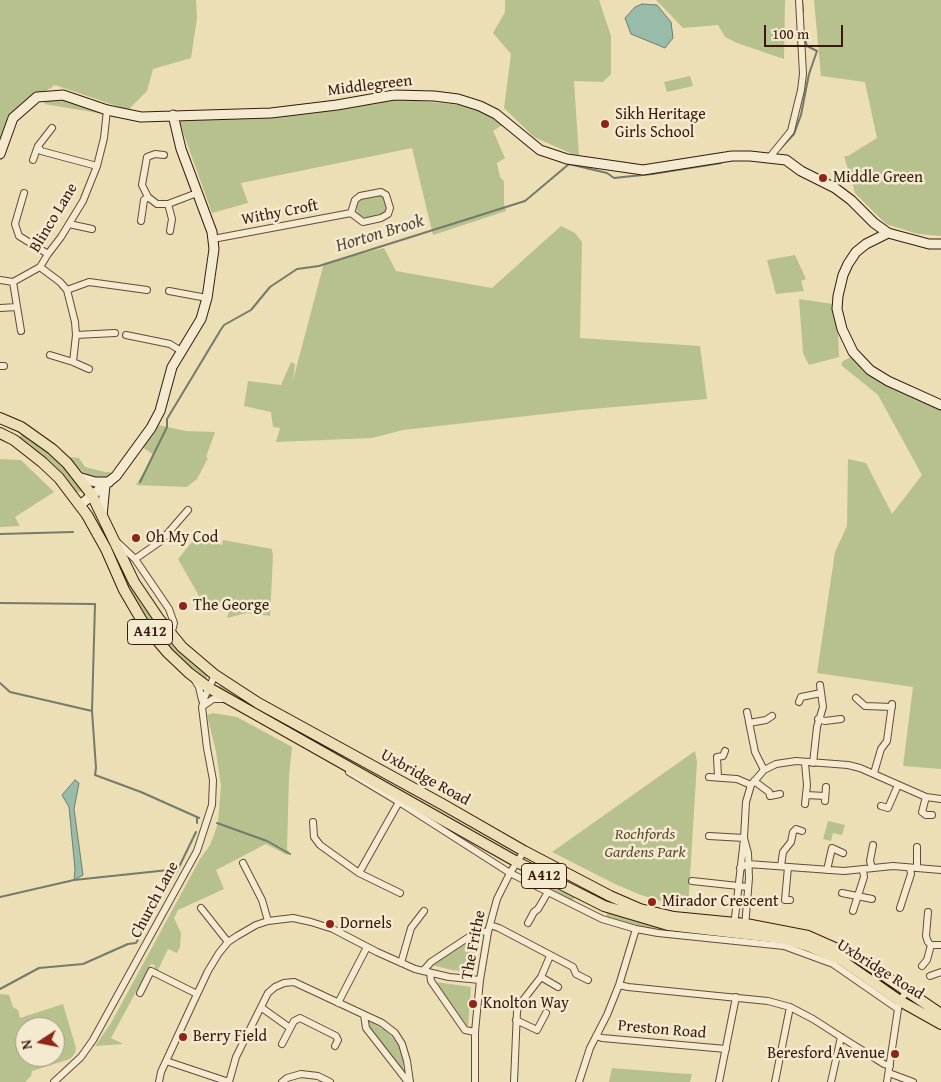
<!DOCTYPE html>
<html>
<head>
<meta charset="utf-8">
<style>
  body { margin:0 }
  #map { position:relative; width:941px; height:1082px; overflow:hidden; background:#ecdeb5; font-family:"Gentium Book Plus",serif }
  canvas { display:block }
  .north { position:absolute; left:15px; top:1017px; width:50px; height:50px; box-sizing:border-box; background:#f3eacf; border:1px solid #a99681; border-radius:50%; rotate:259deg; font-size:14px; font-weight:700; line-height:20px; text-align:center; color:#39190d }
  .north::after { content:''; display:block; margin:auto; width:18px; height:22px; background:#8f2418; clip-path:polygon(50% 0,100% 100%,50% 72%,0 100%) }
  .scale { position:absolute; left:764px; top:25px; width:79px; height:22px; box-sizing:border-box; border:2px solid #39190d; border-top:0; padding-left:6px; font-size:15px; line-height:18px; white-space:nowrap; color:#39190d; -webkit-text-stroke:4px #f3eacf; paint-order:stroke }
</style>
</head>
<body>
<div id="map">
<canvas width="941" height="1082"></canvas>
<div class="north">N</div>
<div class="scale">100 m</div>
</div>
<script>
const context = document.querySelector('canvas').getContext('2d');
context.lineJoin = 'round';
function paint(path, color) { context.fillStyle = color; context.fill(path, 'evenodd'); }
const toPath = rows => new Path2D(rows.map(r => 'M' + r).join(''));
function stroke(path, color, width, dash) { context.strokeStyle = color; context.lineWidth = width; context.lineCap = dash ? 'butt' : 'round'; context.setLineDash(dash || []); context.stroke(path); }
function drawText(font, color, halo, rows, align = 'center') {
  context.font = font + ' "Gentium Book Plus",serif'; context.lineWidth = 5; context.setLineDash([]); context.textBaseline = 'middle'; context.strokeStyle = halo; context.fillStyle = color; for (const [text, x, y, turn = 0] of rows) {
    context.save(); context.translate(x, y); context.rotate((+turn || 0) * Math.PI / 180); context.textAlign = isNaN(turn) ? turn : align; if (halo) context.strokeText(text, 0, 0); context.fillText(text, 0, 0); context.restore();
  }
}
const green = toPath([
  [0,0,196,0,197,18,191,58,153,69,147,91,128,110,55,85,8,116,0,142],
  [505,0,599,0,611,36,611,74,603,82,574,81,579,157,534,137,504,108,511,54,493,33,505,12],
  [656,0,785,0,784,59,737,43,725,37,718,25,683,28],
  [814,0,941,0,941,236,918,234,886,224,855,193,844,156,848,156,877,138,865,82,821,76],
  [690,76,693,86,667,92,664,82],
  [55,96,98,107,98,113,44,104,46,98],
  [401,98,401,99,460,105,475,109,504,124,493,131,505,158,497,163,500,177,504,181,504,203,506,211,433,235,412,148,241,183,248,203,212,213,179,121,219,118,267,118],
  [378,193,385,197,387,210,383,214,365,218,357,214,356,201],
  [561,226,575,233,582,242,580,338,700,346,707,399,580,410,403,430,372,438,276,442,280,428,273,427,271,412,244,406,248,381,281,385,291,362,295,364,293,380,324,263,384,248,396,271,492,288],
  [795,255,806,279,801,281,804,291,776,294,767,260],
  [799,299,833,304,838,334,839,357,809,365,803,353],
  [851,357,941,407,941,769,903,766,913,687,817,673,835,552,847,526,848,459,866,463,892,514,922,475,878,395,841,365,843,361],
  [158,425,186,431,215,432,206,457,208,458,197,479,187,487,136,485,154,455,142,447],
  [23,434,27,435,62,463,82,489,82,491,78,492,74,490,20,441,19,437],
  [69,457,79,458,85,467,105,472,110,472,112,474,106,479,87,477],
  [0,459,21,460,54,492,15,517,20,526,0,527],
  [90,502,91,502,138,596,169,641,202,671,207,675,207,678,205,679,198,674,169,648,156,633,139,610,123,580,107,539],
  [196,537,222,545,223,540,272,549,273,556,270,616,247,613,227,618,230,607,203,603,178,559],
  [224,684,508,846,507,848,218,687],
  [213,713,237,717,292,747,289,776,287,850,289,851,287,855,266,844,216,870,224,889,178,910,174,918,181,933,180,947,177,953,168,949,157,972,154,969,155,965,151,964,111,1038,123,1044,95,1046,111,1023,200,859,210,845,215,832,218,822,221,786,216,752,207,715],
  [695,751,697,762,688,909,641,895,615,884,552,852],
  [828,821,845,825,842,835,833,833,831,841,823,839],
  [525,869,557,886,556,889,562,892,564,890,585,898,806,949,741,937,663,931,631,924,606,917,607,913,574,898,572,901,530,877,524,876],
  [475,935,479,935,472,972,452,970,432,965],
  [436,982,471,987,468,1027],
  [0,994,9,995,13,1007,18,1010,20,1018,63,1004,76,1048,75,1053,70,1059,32,1071,31,1076,25,1082,0,1082],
  [25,1027,55,1027,55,1057,25,1057],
  [368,1021,385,1030,393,1038,399,1047,403,1059,404,1074,369,1029],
  [612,1068,674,1073,692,1074,690,1082,609,1082]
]);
const water = toPath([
  [642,4,657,5,671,22,673,38,665,48,631,34,625,18,635,7,642,4],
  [75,780,79,783,74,809,83,875,74,880,75,869,69,807,62,795,75,780]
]);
const stream = toPath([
  [802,0,803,12],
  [780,149,794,134,801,115,809,74,817,51,807,46,804,36],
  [140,482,167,427,167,419,220,331,224,325,251,310,270,287,297,269,319,266,525,201,569,164,607,173,614,178,652,174,721,163],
  [0,534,73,532],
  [0,603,95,604,92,711],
  [0,683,10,692,92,711,96,768,95,775,141,792,197,817],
  [197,823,197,817,199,818],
  [217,823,267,841,290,854],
  [0,897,74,880,178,869],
  [0,989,39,968,83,964,128,944,136,943,178,869,196,832]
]);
const street = toPath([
  [52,128,38,146,41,151,97,166],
  [164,155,155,154,147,157,142,185,148,197,157,204,168,204,197,193],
  [769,158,791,131,801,90,803,74,799,0],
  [33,160,38,146],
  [24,193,15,224,19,236,48,254],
  [168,204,172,219,170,231],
  [141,221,144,200,148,197],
  [69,224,92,229],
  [213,239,351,213,355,200,360,196,381,192,386,195,390,208,388,214,381,218,363,222,351,213],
  [40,267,60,282,67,290,75,322,76,335,73,362,89,369],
  [0,280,13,282,40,267,48,254,61,237,83,201,97,166,104,138,107,110],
  [13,282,21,331],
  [67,290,89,282,147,290],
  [169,291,207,298],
  [0,308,17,307],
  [76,335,115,333],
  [126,335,170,344,181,351],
  [50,355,73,362],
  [0,366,4,366],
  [116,541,135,559,169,609,174,623,171,635],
  [135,559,161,541,188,510],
  [194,679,199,687,202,700],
  [856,698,865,706,892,707],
  [799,702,801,697,821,693],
  [203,706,213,699,226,699],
  [747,712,755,752,764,770],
  [818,719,825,721,841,719],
  [749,723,766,720,772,716],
  [805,763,807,785,805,804],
  [813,763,817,727,823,707,820,685],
  [349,772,399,802,510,873,602,919,636,929,658,933,784,946,833,964,898,1009],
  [874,773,881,749,887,741,892,704],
  [709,777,737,779,751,785],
  [718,777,717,757,723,756,725,751],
  [754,781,769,792,770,796,780,794],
  [806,795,825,796],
  [926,797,922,812,926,815,932,815],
  [825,801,826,787],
  [881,806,888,808,898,785],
  [313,822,314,837,320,845,359,873,400,893],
  [709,836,744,838],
  [243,863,262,900,268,921],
  [781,866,783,852,791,842,793,832,796,829,802,831],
  [788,867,785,900,790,900],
  [740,868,748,864,844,871,893,866,941,870],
  [872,868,870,861,873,845],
  [917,868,917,847],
  [827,870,832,848,843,853],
  [359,873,399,802],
  [692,881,748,887],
  [842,893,872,899],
  [201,908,228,942],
  [900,908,911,874,910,868],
  [853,911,864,877,863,870],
  [928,912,926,936,928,942,931,945],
  [528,923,534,912,538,909,548,892],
  [490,925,499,928,573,967,576,974,588,980],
  [734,926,744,839],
  [745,927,749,878,748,853,744,838,746,802,751,785,764,770,776,764,796,761,848,765,860,768,926,797,941,799],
  [931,945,941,945],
  [401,963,411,928,424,911],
  [922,966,927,960,931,945],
  [423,971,431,962,478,931,488,932],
  [430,973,431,981,465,1030,475,1032],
  [930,976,941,972],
  [541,977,558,987],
  [619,985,628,987,768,1001,790,1007,813,1019,841,1037,884,1064,890,1066],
  [140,993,151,971,197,994],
  [338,1003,367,947],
  [262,1008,290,1028],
  [364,1015,366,1028,408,1082],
  [516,1020,537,1030,546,1013],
  [596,1036,602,1038,726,1049],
  [282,1044,294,1021,300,1018,336,1036,338,1040,335,1046],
  [166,1061,229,1082,236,1057,268,993,275,987,284,983,294,982,382,1023,395,1033,402,1044,407,1061,410,1082],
  [889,1073,913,1082],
  [54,1082,81,1057,93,1040,197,851,212,805,213,780,207,748,202,707,205,696,215,675],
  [159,1082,161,1072,192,1005,208,971,219,953,228,942,237,936,256,925,268,921,293,918,311,922,333,929,377,952,415,969,449,977,480,980],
  [282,1082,287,1078,301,1074,318,1076,330,1082],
  [475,1082,475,1032,480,980,488,932,497,899,510,873,524,851],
  [514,1082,517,1011,520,1004,541,977,550,956],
  [579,1082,590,1048,607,1015,619,985,636,929],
  [719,1082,736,997],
  [775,1082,790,1007],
  [831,1082,841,1037],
  [887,1082,898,1009,900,1001,906,992]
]);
const secondary = toPath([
  [0,154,13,118,37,97,51,96,63,95,107,110,141,117,271,113,337,105,394,95,434,96,458,99,480,106,496,114,540,150,567,159,643,170,732,156,750,156,786,160,801,171,835,188,851,200,874,223,888,233,929,244,941,244],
  [888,233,866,244,856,252,848,264,843,275,838,296,837,309,842,329,853,352,870,370,888,381,941,405],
  [78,477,95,482,109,482],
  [80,505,116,476,151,428,160,411,172,367,201,319,207,298,214,249,212,232,181,149,173,115],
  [102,516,105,485]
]);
const primary = toPath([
  [0,418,21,427,52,449,67,463,92,495,134,582,159,619,182,647,215,675,258,703,442,804,524,851,610,896,640,909,674,917,746,924,808,936,860,959,941,1014],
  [0,433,14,440,42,462,59,478,87,515,106,549,124,590,145,626,168,653,189,673,209,688,517,862,604,906,668,925,781,938,808,946,841,960,900,1001,941,1024]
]);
const markers = [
  [605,124,5,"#8f2418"],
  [823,178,5,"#8f2418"],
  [136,538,5,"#8f2418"],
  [183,606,5,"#8f2418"],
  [652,902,5,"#8f2418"],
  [330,924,5,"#8f2418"],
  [473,1004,5,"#8f2418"],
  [183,1037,5,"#8f2418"],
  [895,1054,5,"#8f2418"]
];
const shields = [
  [150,632,45],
  [544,876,45]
];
const shieldNames = [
  ["A412",150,632],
  ["A412",544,876]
];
const streetNames = [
  ["Middlegreen",370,86,-7],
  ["Withy Croft",280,213,-11],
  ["Blinco Lane",54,218,-59],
  ["Uxbridge Road",425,778,29],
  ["Church Lane",155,900,-62],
  ["The Frithe",474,945,-79],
  ["Uxbridge Road",880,970,32],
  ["Preston Road",662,1030,5]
];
const poiNames = [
  ["Sikh Heritage",615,115],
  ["Girls School",615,133],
  ["Middle Green",833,178],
  ["Oh My Cod",146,538],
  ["The George",193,606],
  ["Mirador Crescent",662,902],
  ["Dornels",340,924],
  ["Knolton Way",483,1004],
  ["Berry Field",193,1037],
  ["Beresford Avenue",885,1054,"right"]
];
const parkNames = [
  ["Rochfords",645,835],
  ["Gardens Park",645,853]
];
const waterNames = [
  ["Horton Brook",380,234,-17]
];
paint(green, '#b7c18e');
paint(water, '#99bcaa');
stroke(water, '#737b6b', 1);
stroke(stream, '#737b6b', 2);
stroke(street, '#664a37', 8);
stroke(secondary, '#39190d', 11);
stroke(primary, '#39190d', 12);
stroke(street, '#f3eacf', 6);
stroke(secondary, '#f3eacf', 9);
stroke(primary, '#ecdeb5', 10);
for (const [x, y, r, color] of markers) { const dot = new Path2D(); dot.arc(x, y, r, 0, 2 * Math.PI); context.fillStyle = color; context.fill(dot); stroke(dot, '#f3eacf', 2); }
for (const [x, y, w] of shields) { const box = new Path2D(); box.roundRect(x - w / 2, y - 12.5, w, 25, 4); context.fillStyle = '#f3eacf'; context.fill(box); stroke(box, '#39190d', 1); }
drawText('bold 15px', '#39190d', null, shieldNames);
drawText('16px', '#39190d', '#f3eacf', streetNames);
drawText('16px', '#39190d', '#f3eacf', poiNames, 'left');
drawText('italic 16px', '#5f4b34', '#f3eacf', parkNames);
drawText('italic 18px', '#564a3c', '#f3eacf', waterNames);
</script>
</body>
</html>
